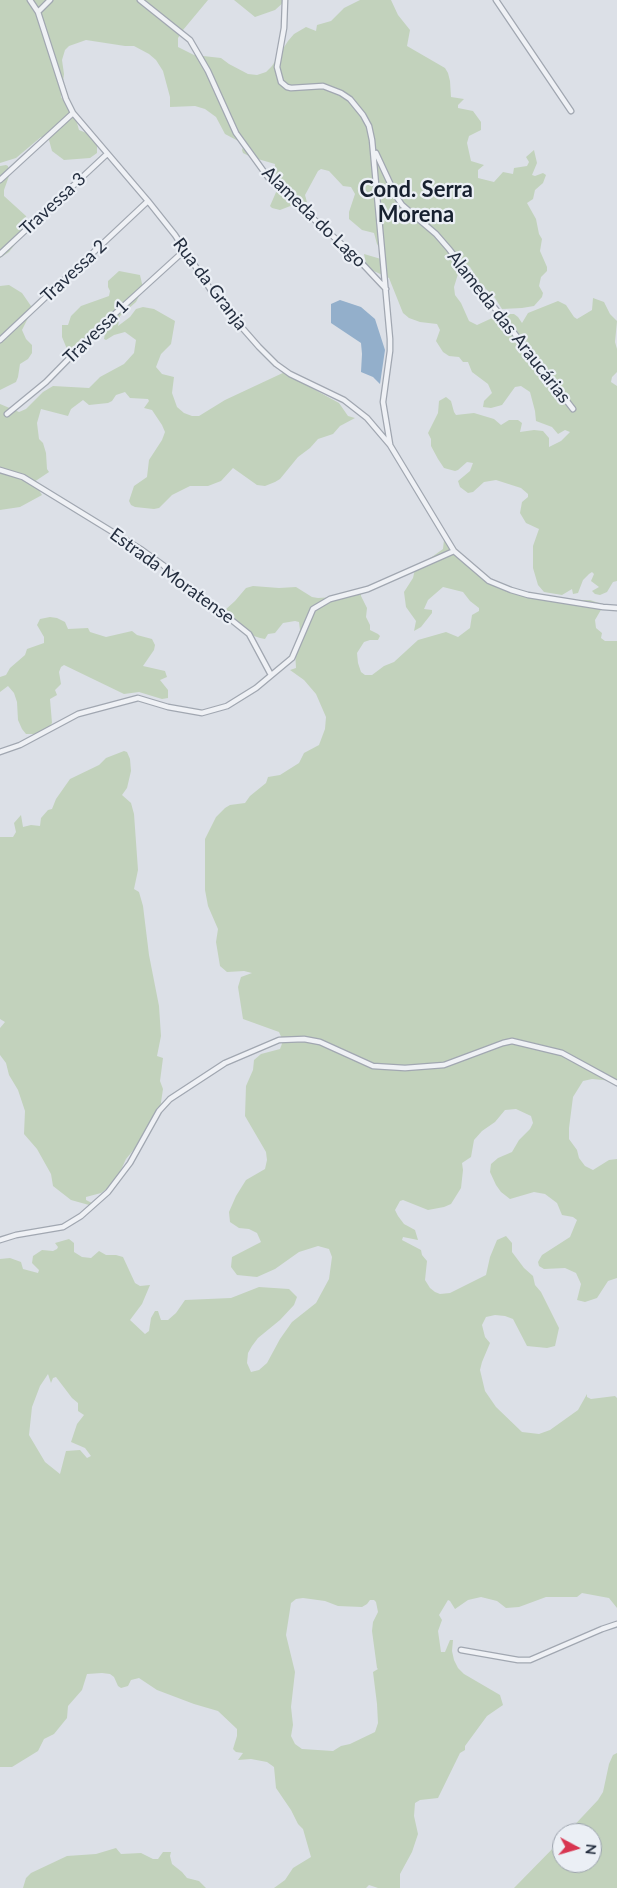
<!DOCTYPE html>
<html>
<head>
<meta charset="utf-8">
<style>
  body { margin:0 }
  #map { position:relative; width:617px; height:1888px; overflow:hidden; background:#dce0e7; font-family:Lato,sans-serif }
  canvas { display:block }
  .north { position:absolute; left:552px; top:1823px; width:50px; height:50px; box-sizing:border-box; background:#ebeff5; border:1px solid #9ba2ac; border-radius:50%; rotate:96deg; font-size:14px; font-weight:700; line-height:20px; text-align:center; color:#242e3f }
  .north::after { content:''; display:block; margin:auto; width:18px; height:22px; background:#d83550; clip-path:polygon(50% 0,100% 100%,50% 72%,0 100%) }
</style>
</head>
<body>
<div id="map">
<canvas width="617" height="1888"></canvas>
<div class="north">N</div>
</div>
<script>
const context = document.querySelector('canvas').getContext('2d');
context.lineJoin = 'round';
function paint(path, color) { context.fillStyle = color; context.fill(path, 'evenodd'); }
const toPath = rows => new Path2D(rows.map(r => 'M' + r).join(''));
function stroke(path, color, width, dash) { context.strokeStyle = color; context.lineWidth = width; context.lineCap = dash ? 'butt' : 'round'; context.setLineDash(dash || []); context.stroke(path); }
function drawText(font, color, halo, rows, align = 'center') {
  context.font = font + ' Lato,sans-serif'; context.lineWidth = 4.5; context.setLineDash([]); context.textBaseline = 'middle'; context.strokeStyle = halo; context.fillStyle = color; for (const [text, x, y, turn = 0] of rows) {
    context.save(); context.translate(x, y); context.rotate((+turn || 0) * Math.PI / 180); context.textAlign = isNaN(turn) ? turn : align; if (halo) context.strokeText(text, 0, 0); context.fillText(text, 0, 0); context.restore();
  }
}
const green = toPath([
  [0,0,208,0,183,30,178,38,178,47,194,55,221,58,229,64,248,74,257,75,266,72,272,66,288,41,294,34,306,27,316,31,317,25,331,21,344,8,360,0,391,0,398,15,410,30,407,46,445,68,448,73,450,81,451,97,464,99,458,105,458,108,473,111,481,122,481,130,469,136,467,143,471,161,484,165,478,170,478,178,494,182,503,172,513,174,514,168,527,166,529,162,526,157,534,150,537,163,532,175,535,176,543,173,546,175,543,183,535,190,533,199,527,203,536,219,539,234,542,239,540,251,547,267,547,271,541,277,539,286,543,293,542,297,534,306,522,308,502,309,495,298,480,283,470,267,462,261,454,287,455,295,461,303,469,321,477,325,501,314,514,314,518,317,522,323,528,313,558,301,566,305,574,317,577,319,592,310,593,298,604,302,610,314,617,321,615,342,617,349,617,372,612,377,611,382,617,386,617,581,613,582,607,592,600,595,595,594,592,591,599,587,591,581,594,574,592,572,589,574,583,580,578,593,573,594,572,589,562,595,544,592,538,585,533,568,533,546,539,529,526,523,520,513,522,502,528,497,528,494,521,488,496,480,484,482,473,492,468,493,460,487,458,481,470,471,473,463,467,462,458,470,455,471,444,468,438,459,431,446,431,439,428,433,438,413,439,401,446,397,451,401,454,412,456,415,474,413,494,419,501,425,509,420,518,420,522,423,520,432,534,430,543,431,549,438,549,447,561,441,570,432,565,430,558,434,552,427,536,421,535,411,530,392,521,386,515,387,502,405,491,408,483,407,484,401,492,393,488,384,472,372,468,362,463,362,459,357,449,356,443,352,436,341,440,330,437,324,420,322,409,318,403,313,389,278,367,268,364,254,381,259,383,254,377,244,374,233,362,230,349,219,349,212,355,194,351,187,343,186,329,171,321,169,318,171,305,195,308,206,293,205,280,210,272,208,270,206,277,190,274,175,275,164,251,157,243,153,242,150,244,144,225,134,216,117,205,109,195,106,170,107,170,97,163,71,156,60,149,54,134,46,125,46,86,40,69,46,65,50,62,60,64,74,61,97,75,116,79,130,89,134,91,139,97,144,97,153,90,158,64,160,52,151,49,140,41,137,16,158,0,163],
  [234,0,285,0,285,1,275,10,255,17],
  [6,165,8,166,9,176,4,190,4,196,26,216,28,223,26,230,9,252,0,258,0,166],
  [119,271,140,275,143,288,136,302,120,316,118,326,130,317,136,309,143,307,154,309,175,321,171,344,161,354,156,367,162,374,174,377,172,393,177,407,184,413,192,416,199,416,225,400,287,371,308,386,339,403,348,416,355,418,340,426,333,434,318,439,310,448,298,457,280,479,275,482,265,486,257,485,233,468,221,481,208,486,190,486,172,495,159,508,154,509,135,507,131,505,129,501,134,486,147,477,149,460,162,440,165,432,162,425,152,410,144,408,149,401,148,399,130,398,125,392,116,395,112,401,108,403,89,405,83,400,71,409,68,416,41,409,37,423,39,439,43,443,46,453,47,469,49,472,34,482,42,495,20,507,0,510,0,404,19,412,26,409,43,392,53,386,89,388,100,377,124,364,134,353,136,340,125,332,114,335,106,340,104,339,105,333,103,333,72,353,67,349,62,337,62,325,68,325,71,316,81,306,109,296,110,291,108,287,108,281],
  [9,285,22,293,31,306,30,314,22,330,26,339,32,345,32,353,28,359,20,364,18,377,16,382,0,390,0,286],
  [437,523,460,554,498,584,545,600,590,600,599,603,602,608,595,620,596,628,602,633,601,638,605,641,617,641,617,1080,613,1081,592,1079,583,1081,573,1097,569,1128,569,1139,577,1150,579,1158,585,1166,593,1170,609,1160,617,1159,617,1278,608,1281,597,1298,585,1302,577,1300,581,1284,576,1273,565,1268,544,1269,539,1266,538,1262,542,1255,570,1237,577,1220,573,1217,562,1215,557,1203,545,1194,534,1192,510,1199,501,1192,496,1185,490,1172,491,1164,498,1158,512,1152,519,1140,530,1129,533,1123,531,1116,516,1109,505,1110,495,1122,482,1131,474,1140,471,1157,462,1163,463,1170,461,1188,451,1204,444,1207,428,1210,403,1200,400,1201,395,1210,398,1216,404,1224,415,1230,418,1240,403,1237,402,1240,421,1250,422,1255,427,1261,425,1280,430,1288,435,1292,440,1294,450,1293,486,1275,490,1257,497,1240,506,1236,512,1243,512,1252,524,1268,533,1276,535,1285,541,1292,559,1328,555,1346,547,1348,527,1346,513,1319,505,1316,495,1315,486,1317,482,1325,485,1337,490,1343,482,1362,480,1370,485,1391,496,1407,522,1432,539,1434,550,1430,578,1410,587,1394,587,1397,591,1399,615,1396,617,1398,617,1608,609,1598,582,1593,577,1597,546,1597,519,1607,506,1608,497,1601,481,1597,468,1600,455,1609,450,1601,448,1600,439,1615,442,1620,438,1631,441,1652,445,1652,450,1640,453,1640,452,1651,454,1660,458,1668,464,1674,500,1695,503,1705,487,1716,465,1746,465,1750,460,1753,438,1798,420,1800,415,1803,414,1816,418,1834,412,1852,400,1874,400,1888,378,1888,369,1885,366,1888,274,1888,285,1880,293,1868,311,1857,303,1829,298,1824,291,1810,276,1788,274,1767,267,1762,251,1759,238,1760,243,1753,236,1752,233,1749,237,1736,237,1729,218,1711,194,1704,157,1690,139,1678,131,1680,128,1686,121,1688,118,1686,114,1677,110,1674,102,1673,87,1674,82,1690,68,1706,67,1718,54,1734,44,1739,38,1751,12,1767,0,1767,0,1259,10,1258,21,1262,23,1269,38,1273,39,1270,32,1263,33,1256,42,1250,53,1251,57,1249,58,1247,55,1243,69,1239,74,1243,74,1252,82,1257,91,1258,99,1251,106,1255,116,1255,123,1257,135,1283,140,1286,150,1285,142,1304,130,1320,145,1334,149,1331,151,1318,155,1311,158,1311,161,1320,168,1320,176,1313,185,1300,231,1298,259,1287,289,1289,297,1297,294,1305,280,1320,258,1338,252,1346,248,1353,247,1363,251,1372,259,1370,267,1363,280,1339,292,1322,316,1303,329,1279,332,1257,329,1249,318,1246,299,1252,275,1269,257,1277,237,1275,231,1267,232,1257,261,1242,257,1233,249,1229,239,1228,230,1222,229,1212,236,1196,246,1180,265,1169,267,1160,266,1152,245,1116,246,1086,253,1070,254,1060,261,1054,280,1049,283,1041,279,1032,243,1019,238,987,241,977,252,973,244,971,227,972,220,966,216,942,218,929,208,906,205,890,205,839,216,817,225,808,230,805,245,803,250,796,266,783,268,777,280,775,299,763,304,753,319,745,325,729,326,717,316,694,304,680,290,670,296,668,295,650,300,630,299,622,295,621,283,623,275,633,268,634,265,639,260,638,254,636,225,610,235,601,246,588,253,586,279,588,296,587,312,597,318,598,336,597,361,591,361,596,367,608,366,617,370,625,370,630,378,634,380,636,378,640,370,640,364,642,357,653,358,663,361,672,365,675,372,675,384,666,394,662,418,640,446,632,458,637,470,628,472,615,479,611,479,608,470,601,463,592,443,587,428,600,424,609,432,610,432,613,421,627,414,631,416,621,406,607,404,592,413,578,415,569,443,549,444,540],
  [48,1374,51,1383,53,1378,56,1377,72,1398,78,1403,78,1411,84,1415,77,1424,71,1442,85,1448,91,1456,87,1458,80,1450,66,1451,60,1474,45,1462,29,1435,32,1407,40,1386],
  [303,1598,325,1601,338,1606,362,1607,367,1604,370,1600,374,1600,376,1602,378,1612,373,1622,372,1631,377,1668,378,1669,373,1672,377,1704,378,1723,375,1732,350,1744,341,1746,333,1751,302,1749,295,1744,291,1736,293,1725,291,1707,295,1672,286,1635,291,1603,296,1599],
  [50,617,57,618,65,622,68,629,88,628,90,632,106,637,132,631,137,635,152,639,155,645,154,650,143,666,165,671,167,677,160,680,168,690,168,698,162,699,139,692,124,694,64,665,61,667,59,672,61,684,55,690,57,695,50,699,52,723,48,728,36,734,26,734,22,729,18,720,17,702,14,693,8,686,0,692,0,677,6,675,10,668,25,655,27,649,44,643,44,637,37,625,40,619],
  [124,751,127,752,130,759,131,771,127,788,122,795,131,803,134,814,138,870,134,889,139,892,143,906,149,955,159,1006,161,1036,157,1056,163,1058,160,1081,163,1089,160,1109,145,1136,126,1159,115,1183,101,1193,86,1197,86,1200,92,1203,89,1205,71,1200,53,1186,51,1174,37,1149,24,1134,25,1111,18,1090,9,1075,6,1063,0,1055,0,1028,5,1022,0,1019,0,837,13,837,16,832,14,823,21,815,23,827,31,825,40,826,41,818,48,810,52,809,56,799,70,779,99,765,106,758],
  [617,1753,617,1888,514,1888,562,1839,562,1863,592,1863,592,1833,567,1833,598,1800,603,1792,609,1764,613,1755],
  [116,1848,121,1854,141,1853,153,1859,158,1859,163,1852,171,1852,170,1856,172,1864,182,1872,187,1878,199,1881,206,1888,23,1888,26,1878,31,1873,67,1856,96,1854]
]);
const water = toPath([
  [340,300,361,307,375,319,385,350,380,384,373,377,361,372,362,354,361,343,331,323,331,304]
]);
const street = toPath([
  [30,0,38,12,66,99,73,113,148,201,175,235,216,298,259,347,276,364,290,374,344,400,367,418,390,445,454,551,489,581,511,590,528,595,603,607,617,608],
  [140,0,190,40,208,71,236,133,270,180,355,256,386,289],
  [285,0,284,28,277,67,281,82,287,87,291,88,323,86,341,93,350,99,363,115,369,126,372,140,390,339,390,351,383,402,390,444],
  [496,0,571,111],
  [38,12,50,0],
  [376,153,396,196,402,205,436,234,449,249,573,409],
  [0,180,73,113],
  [0,254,107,154],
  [0,340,148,201],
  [7,414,46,382,96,331,185,250],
  [0,470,23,477,142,550,163,565,202,602,229,618,249,634,271,675],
  [0,752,20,745,78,714,138,698,168,707,202,713,227,706,256,688,292,658,313,609,330,599,368,589,454,551],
  [0,1240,16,1235,63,1227,81,1216,108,1192,130,1163,159,1111,170,1099,225,1063,279,1040,304,1039,320,1042,373,1066,405,1068,444,1065,503,1043,512,1041,562,1053,617,1083],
  [461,1650,518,1660,530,1660,602,1629,617,1624]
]);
const streetNames = [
  ["Travessa 3",53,204,-43],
  ["Alameda do Lago",314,217,44],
  ["Travessa 2",74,271,-43],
  ["Rua da Granja",210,284,53],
  ["Alameda das Araucárias",509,327,52],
  ["Travessa 1",96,332,-44],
  ["Estrada Moratense",172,576,36]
];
const districtNames = [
  ["Cond. Serra",416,190],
  ["Morena",416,215]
];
paint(green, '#c2d2bc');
paint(water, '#93afcb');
stroke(street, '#a1a7b1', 7);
stroke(street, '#eff1f5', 4.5);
drawText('18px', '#242e3f', '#ebeff5', streetNames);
drawText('bold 22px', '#17202f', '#ebeff5', districtNames);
</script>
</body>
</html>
